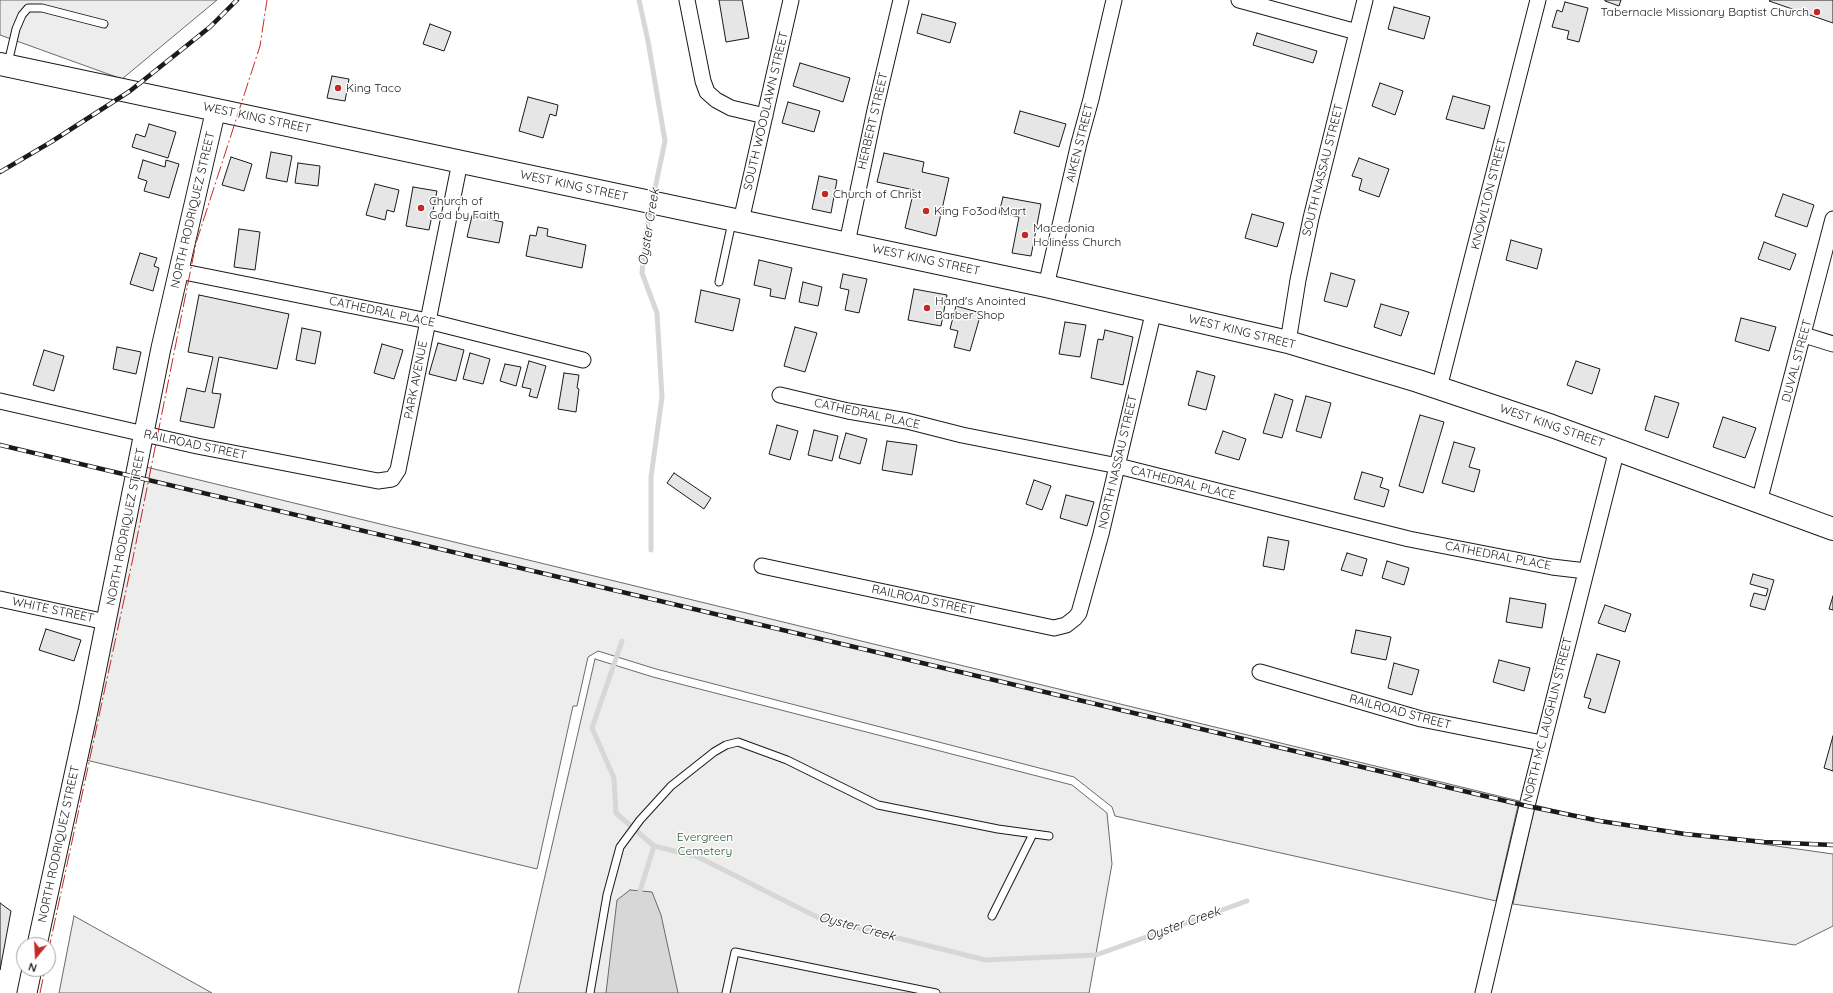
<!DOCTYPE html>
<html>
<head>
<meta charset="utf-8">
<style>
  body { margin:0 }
  #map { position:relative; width:1833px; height:993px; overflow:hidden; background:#fff; font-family:Quicksand,sans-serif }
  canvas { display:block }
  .north { position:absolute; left:16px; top:937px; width:40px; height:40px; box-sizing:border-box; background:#fff; border:1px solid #a3a3a3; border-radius:50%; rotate:198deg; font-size:11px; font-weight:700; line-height:16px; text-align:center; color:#1a1a1a }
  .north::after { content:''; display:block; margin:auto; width:14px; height:18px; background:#c62828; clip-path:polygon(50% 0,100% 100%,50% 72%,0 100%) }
</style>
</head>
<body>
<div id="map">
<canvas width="1833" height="993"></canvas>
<div class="north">N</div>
</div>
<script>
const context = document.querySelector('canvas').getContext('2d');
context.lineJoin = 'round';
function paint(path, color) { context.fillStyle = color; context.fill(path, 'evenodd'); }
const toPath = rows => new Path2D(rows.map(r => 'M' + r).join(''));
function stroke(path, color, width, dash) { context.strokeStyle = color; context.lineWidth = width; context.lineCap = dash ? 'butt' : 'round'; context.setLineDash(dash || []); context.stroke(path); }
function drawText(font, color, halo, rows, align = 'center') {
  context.font = font + ' Quicksand,sans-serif'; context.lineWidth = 3; context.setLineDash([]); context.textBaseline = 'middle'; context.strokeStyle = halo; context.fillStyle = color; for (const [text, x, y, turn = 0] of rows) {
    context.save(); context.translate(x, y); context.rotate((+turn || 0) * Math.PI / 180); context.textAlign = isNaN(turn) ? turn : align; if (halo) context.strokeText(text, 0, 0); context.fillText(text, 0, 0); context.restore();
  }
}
const built = toPath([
  [0,0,217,0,122,79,0,35,0,0],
  [146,467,1519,801,1496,901,1115,816,1112,807,1074,777,656,669,598,651,588,657,577,706,573,706,537,869,86,760,146,467],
  [595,659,653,677,1072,785,1107,813,1112,864,1089,993,518,993,595,659],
  [1535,805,1606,822,1833,854,1833,926,1795,945,1513,904,1535,805],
  [74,916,212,993,59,993,74,916]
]);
const water = toPath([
  [630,890,652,892,661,915,678,993,606,993,617,900,630,890]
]);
const stream = toPath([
  [639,0,648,41,665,141,653,198],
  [651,550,651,477,662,397,657,313,642,273,645,240,651,207],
  [622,641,592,728,614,778,616,813,654,846,698,857,819,918,985,960,1096,955,1247,901],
  [640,891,654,846]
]);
const building = toPath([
  [719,0,742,0,749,38,726,42,719,0],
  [1605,0,1621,0,1619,6,1605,1,1605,0],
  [1770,0,1833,0,1833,23,1769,1,1770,0],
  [1565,2,1588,8,1579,42,1567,39,1569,31,1552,27,1557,10,1562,12,1565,2],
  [1394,7,1430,17,1424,39,1388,29,1394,7],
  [922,14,956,23,950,43,917,33,922,14],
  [430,24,451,32,444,51,423,44,430,24],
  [1257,33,1317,51,1313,63,1253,45,1257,33],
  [800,63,850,78,843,102,793,86,800,63],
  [332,76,349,79,345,101,327,98,332,76],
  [1380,83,1403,91,1395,115,1372,106,1380,83],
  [1453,96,1490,106,1484,129,1446,119,1453,96],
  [528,97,558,105,556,116,550,114,543,138,519,131,528,97],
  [788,102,820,111,814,132,782,123,788,102],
  [1020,111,1066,124,1059,147,1014,133,1020,111],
  [149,124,176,132,168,158,132,147,136,134,145,137,149,124],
  [271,152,292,156,287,182,266,178,271,152],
  [884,153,924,162,922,172,949,178,936,236,905,228,914,190,877,182,884,153],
  [231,157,252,164,244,191,222,185,231,157],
  [1359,158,1389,169,1379,197,1359,190,1362,179,1352,176,1359,158],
  [143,160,165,167,166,160,179,164,169,198,144,191,147,181,138,178,143,160],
  [298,163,320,166,318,186,295,183,298,163],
  [819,176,837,180,831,213,812,209,819,176],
  [375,184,399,190,394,212,387,210,385,220,366,215,375,184],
  [413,187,437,191,429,230,406,226,413,187],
  [1783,194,1814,205,1807,227,1775,216,1783,194],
  [1003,197,1041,204,1031,256,1012,253,1019,217,999,213,1003,197],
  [1252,214,1284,223,1277,247,1245,238,1252,214],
  [472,216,503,222,499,243,467,237,472,216],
  [538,227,548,229,547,236,586,245,582,268,526,256,530,235,536,236,538,227],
  [239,229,260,232,255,270,234,267,239,229],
  [1511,240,1542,249,1537,269,1506,260,1511,240],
  [1764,242,1796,254,1790,270,1758,259,1764,242],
  [140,253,157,258,154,266,159,268,153,291,130,284,140,253],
  [759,260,792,268,785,299,770,296,771,289,754,285,759,260],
  [1331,273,1355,280,1347,307,1324,301,1331,273],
  [843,274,867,279,859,313,845,310,849,290,840,288,843,274],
  [803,282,822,287,818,306,799,302,803,282],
  [914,289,947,295,941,326,908,320,914,289],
  [701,290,740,299,733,331,695,322,701,290],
  [199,295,289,314,277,369,219,357,212,393,221,394,214,428,180,421,187,388,205,392,213,357,188,352,199,295],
  [1381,304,1409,312,1401,336,1374,327,1381,304],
  [956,306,981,313,970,351,954,347,958,331,950,329,956,306],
  [1741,318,1776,327,1769,351,1735,341,1741,318],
  [1065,322,1086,325,1080,357,1059,354,1065,322],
  [795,327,817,333,805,372,784,366,795,327],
  [302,328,321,332,315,364,296,360,302,328],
  [1105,330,1133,337,1123,385,1091,378,1098,339,1103,340,1105,330],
  [438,343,464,350,456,381,429,374,438,343],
  [382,344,403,350,394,379,374,373,382,344],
  [117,347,141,352,136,374,113,369,117,347],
  [44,350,64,356,54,391,33,385,44,350],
  [470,353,490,359,483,384,463,379,470,353],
  [529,361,546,366,537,398,529,396,531,389,522,387,529,361],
  [1576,361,1600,369,1592,394,1567,385,1576,361],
  [505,364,521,367,516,386,500,381,505,364],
  [1197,371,1215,376,1206,410,1188,405,1197,371],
  [564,373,579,375,577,388,579,389,576,412,558,409,564,373],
  [1275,394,1293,400,1282,438,1263,433,1275,394],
  [1306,396,1331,403,1321,438,1296,431,1306,396],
  [1655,396,1679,403,1668,438,1645,430,1655,396],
  [1420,415,1444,422,1423,493,1399,486,1420,415],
  [1723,417,1756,428,1745,458,1713,447,1723,417],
  [777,425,798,431,790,460,769,454,777,425],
  [814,430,838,436,832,461,808,455,814,430],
  [1223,431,1246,439,1239,460,1215,453,1223,431],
  [846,433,867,439,860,464,839,458,846,433],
  [887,441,917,445,912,475,882,470,887,441],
  [1454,442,1475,448,1469,467,1480,470,1474,492,1442,483,1454,442],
  [1362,472,1383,478,1380,487,1389,490,1384,507,1354,499,1362,472],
  [674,473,711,498,704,509,667,483,674,473],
  [1034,480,1051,486,1042,510,1026,504,1034,480],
  [1066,495,1094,502,1087,526,1060,518,1066,495],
  [1268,537,1289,541,1284,570,1263,566,1268,537],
  [1347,553,1367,559,1362,576,1341,570,1347,553],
  [1387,561,1409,568,1404,585,1382,578,1387,561],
  [1753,574,1774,580,1765,610,1750,606,1754,593,1766,596,1768,589,1750,584,1753,574],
  [1833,596,1833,610,1829,609,1833,596],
  [1510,598,1546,604,1542,628,1506,622,1510,598],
  [1605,605,1631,614,1625,632,1598,623,1605,605],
  [46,629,81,640,74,661,39,650,46,629],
  [1356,630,1391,637,1386,660,1351,653,1356,630],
  [1597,654,1620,661,1605,713,1588,708,1591,699,1584,697,1597,654],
  [1499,660,1530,668,1524,691,1493,682,1499,660],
  [1394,663,1419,670,1412,695,1388,688,1394,663],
  [1833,736,1833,771,1824,768,1833,736],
  [0,903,11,911,0,970,0,903]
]);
const service = toPath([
  [8,63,16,29,22,15,28,8,42,8,104,24],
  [719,282,732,222],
  [992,916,1033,834],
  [590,993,607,895,620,847,640,820,671,786,714,752,726,745,738,742,787,760,878,805,998,829,1049,836],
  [726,993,735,952,936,993]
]);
const minor = toPath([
  [687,0,703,81,707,92,716,100,731,108,765,116],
  [1239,0,1357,32],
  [741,221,791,0],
  [847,243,875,110,901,0],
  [179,271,428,321,583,360],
  [1046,286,1079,143,1091,99,1114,0],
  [1804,335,1833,344],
  [1288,342,1298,280,1311,218,1365,0],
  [1439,388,1538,0],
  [780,395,848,411,907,421,962,435,1118,466,1409,539,1552,567,1586,571],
  [0,401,197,446,378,481,392,479,398,470,460,162],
  [1759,502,1833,219],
  [762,566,1054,628,1066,625,1075,618,1079,613,1101,534,1154,310],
  [0,599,106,622],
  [1260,672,1421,719,1542,743],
  [1483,993,1527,806,1617,449]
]);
const tertiary = toPath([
  [37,945,88,711,161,348,216,109],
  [27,993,32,969]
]);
const primary = toPath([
  [0,64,1046,286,1288,342,1418,381,1552,426,1833,529]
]);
const rail = toPath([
  [0,172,51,142,130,91,210,27,237,0],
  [0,445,1527,806,1600,821,1685,834,1764,842,1833,845]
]);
const power = toPath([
  [48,953,133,558,196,243,260,46,267,0],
  [40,993,45,969]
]);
const markers = [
  [1817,12,4,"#c62828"],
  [338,88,4,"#c62828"],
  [825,194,4,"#c62828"],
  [421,208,4,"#c62828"],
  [926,211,4,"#c62828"],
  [1025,235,4,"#c62828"],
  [927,308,4,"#c62828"]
];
const poiNames = [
  ["Tabernacle Missionary Baptist Church",1809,12,"right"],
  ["King Taco",346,88],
  ["Church of Christ",833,194],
  ["Church of",429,201],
  ["God by Faith",429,215],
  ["King Fo3od Mart",934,211],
  ["Macedonia",1033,228],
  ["Holiness Church",1033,242],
  ["Hand's Anointed",935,301],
  ["Barber Shop",935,315]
];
const streetNames = [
  ["SOUTH WOODLAWN STREET",766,111,-77],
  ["WEST KING STREET",257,118,12],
  ["HERBERT STREET",873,121,-77],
  ["AIKEN STREET",1080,143,-76],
  ["SOUTH NASSAU STREET",1323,170,-76],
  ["WEST KING STREET",574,186,12],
  ["KNOWLTON STREET",1489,194,-76],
  ["NORTH RODRIQUEZ STREET",193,210,-77],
  ["WEST KING STREET",926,260,12],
  ["CATHEDRAL PLACE",382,312,12],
  ["WEST KING STREET",1242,332,14],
  ["DUVAL STREET",1797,361,-75],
  ["PARK AVENUE",416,380,-79],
  ["CATHEDRAL PLACE",867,414,12],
  ["WEST KING STREET",1552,426,19],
  ["RAILROAD STREET",195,445,12],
  ["NORTH NASSAU STREET",1118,462,-77],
  ["CATHEDRAL PLACE",1183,483,14],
  ["NORTH RODRIQUEZ STREET",126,527,-79],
  ["CATHEDRAL PLACE",1498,556,11],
  ["RAILROAD STREET",923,600,12],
  ["WHITE STREET",53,610,12],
  ["RAILROAD STREET",1400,712,15],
  ["NORTH MC LAUGHLIN STREET",1548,720,-76],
  ["NORTH RODRIQUEZ STREET",59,844,-78]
];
const parkNames = [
  ["Evergreen",705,837],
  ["Cemetery",705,851]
];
const waterNames = [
  ["Oyster Creek",649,227,-81],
  ["Oyster Creek",1183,924,-20],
  ["Oyster Creek",857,927,15]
];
paint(built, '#ededed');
stroke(built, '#6a6a6a', 1);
paint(water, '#d7d7d7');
stroke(water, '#6a6a6a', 1);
stroke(stream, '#d7d7d7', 5);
paint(building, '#e6e6e6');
stroke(building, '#1a1a1a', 1);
stroke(service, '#1a1a1a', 9);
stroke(minor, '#1a1a1a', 17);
stroke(tertiary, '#1a1a1a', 21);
stroke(primary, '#1a1a1a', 24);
stroke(service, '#fff', 7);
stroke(minor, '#fff', 15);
stroke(tertiary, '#fff', 19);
stroke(primary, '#fff', 22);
stroke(rail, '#1a1a1a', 4.5);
stroke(rail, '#fff', 3, [9]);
stroke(power, '#c62828', 1, [14, 3, 2, 3]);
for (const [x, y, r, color] of markers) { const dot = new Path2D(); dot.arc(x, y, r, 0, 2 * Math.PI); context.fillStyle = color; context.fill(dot); stroke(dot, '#fff', 1.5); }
drawText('12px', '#1a1a1a', '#fff', poiNames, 'left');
drawText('12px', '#1a1a1a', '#fff', streetNames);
drawText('12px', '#2b5a34', '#fff', parkNames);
drawText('italic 13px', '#1a1a1a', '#fff', waterNames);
</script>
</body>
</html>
